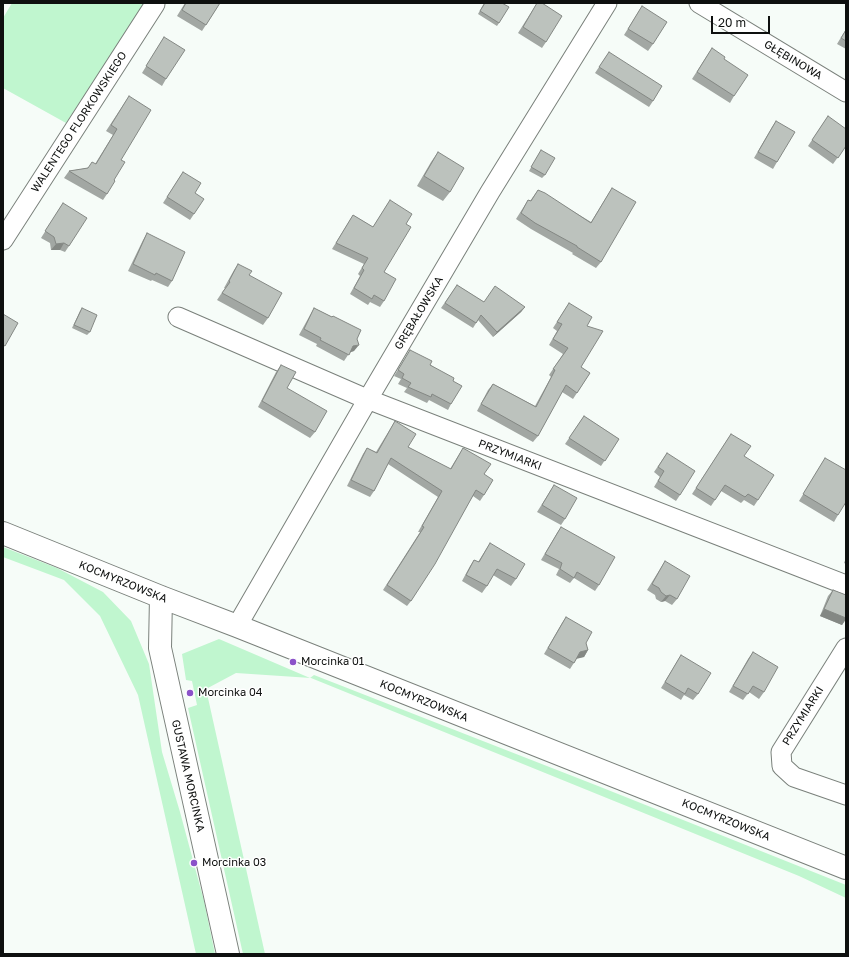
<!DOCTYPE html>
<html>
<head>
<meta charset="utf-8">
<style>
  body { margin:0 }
  #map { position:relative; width:849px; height:957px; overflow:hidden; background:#f6fcf8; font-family:"Golos Text",sans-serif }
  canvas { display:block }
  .frame { position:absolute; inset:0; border:4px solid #0e100f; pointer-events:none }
  .scale { position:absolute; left:711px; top:16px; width:59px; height:18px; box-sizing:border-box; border:2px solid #0e100f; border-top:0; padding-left:5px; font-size:12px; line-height:14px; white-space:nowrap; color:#0e100f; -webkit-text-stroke:3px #fff; paint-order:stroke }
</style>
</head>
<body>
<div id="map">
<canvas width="849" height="957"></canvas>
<div class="frame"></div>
<div class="scale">20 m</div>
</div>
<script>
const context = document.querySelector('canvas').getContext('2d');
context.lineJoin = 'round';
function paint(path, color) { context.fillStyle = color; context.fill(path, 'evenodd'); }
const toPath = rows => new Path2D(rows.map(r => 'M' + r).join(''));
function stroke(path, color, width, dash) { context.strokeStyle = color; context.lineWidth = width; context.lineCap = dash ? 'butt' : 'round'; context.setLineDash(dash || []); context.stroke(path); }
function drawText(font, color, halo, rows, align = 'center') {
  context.font = font + ' "Golos Text",sans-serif'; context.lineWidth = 3; context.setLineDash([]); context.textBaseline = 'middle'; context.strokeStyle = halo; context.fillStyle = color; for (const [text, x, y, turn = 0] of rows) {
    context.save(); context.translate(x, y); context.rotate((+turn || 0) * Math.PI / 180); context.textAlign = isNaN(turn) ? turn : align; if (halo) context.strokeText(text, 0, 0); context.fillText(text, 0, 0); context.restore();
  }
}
const green = toPath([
  [12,3,145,3,66,123,3,88,3,18],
  [3,547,57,568,103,592,131,621,149,664,162,752,180,812,204,901,215,954,196,954,138,695,100,616,64,580,3,557],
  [219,639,310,678,314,675,598,786,846,885,846,898,799,876,311,678,236,673,206,689,265,954,243,954,188,708,197,705,192,681,186,680,182,654]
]);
const street = toPath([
  [699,3,846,92],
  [3,240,155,4],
  [178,317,362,397,846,585],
  [237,626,368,399,490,192,607,3],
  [846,648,781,752,782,766,794,777,846,795]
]);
const secondary = toPath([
  [3,533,161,597,237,626,846,868],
  [161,597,160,648,228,954]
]);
const wall = toPath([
  [185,3,220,3,202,31,177,16],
  [484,3,499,23,497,26,478,14],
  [537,3,546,42,542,48,518,33],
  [642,6,653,44,648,51,624,35],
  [846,29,846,49,837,44],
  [164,37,166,79,162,86,142,73],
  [712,48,724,59,734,96,730,103,692,79],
  [609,52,653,101,649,107,595,73],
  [129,96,121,160,107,194,103,200,64,178,69,171,87,168,95,164,113,135,106,131],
  [828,116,846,146,833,164,808,146],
  [776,121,777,162,773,169,754,158,772,127],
  [541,150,545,175,542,178,529,171],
  [438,152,450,192,443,201,417,186,431,162],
  [183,172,195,193,194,214,190,220,163,203],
  [612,188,601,262,596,268,572,254,573,253,531,229,516,219,528,200,530,201,538,190,591,222],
  [390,200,406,224,384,272,384,301,380,307,370,302,368,305,350,294,360,276,358,274,364,264,332,249,353,215,373,227],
  [63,203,69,246,65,252,60,250,51,250,50,243,41,238],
  [147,233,172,281,168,287,152,280,151,281,128,271,143,240],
  [238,264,249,275,268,318,263,325,217,300,225,288,224,288,234,270],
  [457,285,484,302,525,307,521,312,493,337,478,320,473,328,441,308],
  [569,303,587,326,581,367,590,373,573,399,562,392,538,436,533,442,477,411,488,390,493,384,535,406,551,377,549,375,563,354,549,345,557,331,553,328],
  [82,308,90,332,87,335,72,328,80,311],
  [314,308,332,317,357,339,354,351,350,352,344,361,316,346,317,344,299,335,310,315],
  [410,350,453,381,451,404,448,410,429,400,427,403,404,392,407,388,398,384,401,379,394,376],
  [281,365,287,388,315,432,310,438,258,407,276,372],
  [584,416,619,439,601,466,565,444],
  [395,421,408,447,450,469,463,448,484,474,484,495,480,501,473,496,411,601,407,606,383,590,420,532,418,532,438,497,388,464,374,491,370,497,347,486,363,454,367,448,376,452],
  [731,434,744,456,758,500,754,506,744,500,741,503,721,491,711,506,692,494],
  [667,453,680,495,676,501,654,487,660,477,654,472],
  [825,458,838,515,834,522,799,501],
  [554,485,565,519,561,525,537,512],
  [561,527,599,585,595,591,574,578,570,583,556,575,559,569,541,560,557,533],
  [490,543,516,579,511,586,493,575,487,586,482,593,462,581,470,566,474,560,478,562],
  [846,558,846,564,844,563],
  [665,561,677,599,672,605,665,601,661,602,656,599,655,595,647,590],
  [833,590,846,595,846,619,842,625,820,616,828,596],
  [566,617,586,643,588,650,584,657,577,658,570,669,544,654,562,623],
  [753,652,764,692,759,699,749,692,743,700,729,692,748,659],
  [681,655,698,694,693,700,684,695,681,700,661,688]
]);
const shadedWall = toPath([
  [64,243,60,250,51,250,56,244],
  [525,307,521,312,493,337,497,332],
  [359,345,354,351,348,353,353,346],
  [670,595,665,601,661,602,666,596],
  [824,609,846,618,846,619,842,625,820,616],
  [588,650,584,657,576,659,580,652]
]);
const building = toPath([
  [186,3,220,3,206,25,182,10,186,3],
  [485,3,502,3,509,7,499,23,480,11,485,3],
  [537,3,542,3,562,16,546,42,523,27,537,3],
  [642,6,667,22,653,44,628,29,642,6],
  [846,30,846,41,841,38,846,30],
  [164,37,185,50,166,79,146,66,164,37],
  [712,48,725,57,724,59,748,75,734,96,697,72,712,48],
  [609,52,662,86,653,101,599,67,609,52],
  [129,96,151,110,121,160,125,162,114,180,115,181,107,194,69,171,88,168,92,162,96,164,117,129,111,125,129,96],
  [828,116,846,129,846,146,838,158,812,140,828,116],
  [776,121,795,132,777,162,758,152,776,121],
  [541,150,555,158,545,175,531,167,541,150],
  [438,152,464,168,450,192,424,176,438,152],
  [183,172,201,183,195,193,204,199,194,214,167,197,183,172],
  [612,188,636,202,601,262,577,247,577,246,535,223,521,213,528,200,531,201,538,190,545,193,591,223,612,188],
  [390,200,412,214,406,224,411,227,384,272,396,279,384,301,374,295,372,299,354,288,364,270,362,268,368,258,336,243,353,215,373,227,390,200],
  [63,203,87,218,69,246,64,243,56,244,54,237,45,231,63,203],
  [147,233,185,252,172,281,156,273,155,275,133,264,147,233],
  [238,264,252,271,249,275,282,293,268,318,222,293,230,282,229,281,238,264],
  [457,285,484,302,495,286,525,307,497,332,481,315,476,323,445,303,457,285],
  [569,303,592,317,587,326,603,331,581,367,590,373,577,393,566,385,538,436,481,404,493,384,536,407,555,370,553,369,568,348,553,339,562,324,557,322,569,303],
  [82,308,97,315,90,332,74,325,82,308],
  [314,308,332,317,333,316,361,330,357,339,359,345,353,346,349,355,320,340,321,338,304,329,314,308],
  [3,314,18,323,5,346,3,345,3,314],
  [410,350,432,361,430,365,454,378,453,381,462,386,451,404,432,394,431,397,408,387,411,383,402,378,404,374,398,370,410,350],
  [281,365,296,372,287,388,327,411,315,432,262,401,281,365],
  [584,416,619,439,605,461,569,438,584,416],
  [395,421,416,434,408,447,451,469,463,448,491,464,484,474,493,480,484,495,476,490,435,564,411,601,387,585,424,527,422,526,442,491,391,458,374,491,351,480,367,448,377,453,395,421],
  [731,434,751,446,744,456,774,475,758,500,748,494,745,497,725,485,715,500,696,488,731,434],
  [667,453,695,471,680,495,658,481,664,471,658,467,667,453],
  [825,458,846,470,846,502,838,515,803,494,825,458],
  [554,485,577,498,565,519,542,505,554,485],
  [561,527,615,557,599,585,577,572,574,578,560,569,562,563,545,554,561,527],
  [490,543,525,564,516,579,497,569,487,586,466,575,474,560,479,562,490,543],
  [665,561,690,576,677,599,670,595,666,596,661,592,659,588,652,584,665,561],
  [833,590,846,595,846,618,824,609,833,590],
  [566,617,592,632,586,643,588,650,580,652,574,663,548,648,566,617],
  [753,652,778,667,764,692,753,686,748,694,733,686,753,652],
  [681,655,711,673,698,694,688,688,685,694,665,682,681,655]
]);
const markers = [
  [293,662,4,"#8b52c9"],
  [190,693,4,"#8b52c9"],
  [194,863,4,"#8b52c9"]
];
const streetNames = [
  ["GŁĘBINOWA",793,60,31],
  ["WALENTEGO FLORKOWSKIEGO",79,122,-57],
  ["GRĘBAŁOWSKA",419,313,-59],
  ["PRZYMIARKI",510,455,21],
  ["KOCMYRZOWSKA",123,582,22],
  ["KOCMYRZOWSKA",424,701,22],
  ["PRZYMIARKI",803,716,-58],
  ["GUSTAWA MORCINKA",188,776,77],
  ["KOCMYRZOWSKA",726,820,22]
];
const poiNames = [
  ["Morcinka 01",301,662],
  ["Morcinka 04",198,693],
  ["Morcinka 03",202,863]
];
paint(green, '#c0f6cf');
stroke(street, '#7a807b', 21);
stroke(secondary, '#7a807b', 24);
stroke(street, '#fff', 19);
stroke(secondary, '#fff', 22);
paint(wall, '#a2a7a3');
paint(shadedWall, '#848884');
paint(building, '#bcc2bd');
stroke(building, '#848884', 1);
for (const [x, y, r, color] of markers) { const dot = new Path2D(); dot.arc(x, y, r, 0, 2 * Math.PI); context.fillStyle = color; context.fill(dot); stroke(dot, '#fff', 1.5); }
drawText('11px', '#0e100f', '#fff', streetNames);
drawText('11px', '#0e100f', '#fff', poiNames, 'left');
</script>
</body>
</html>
